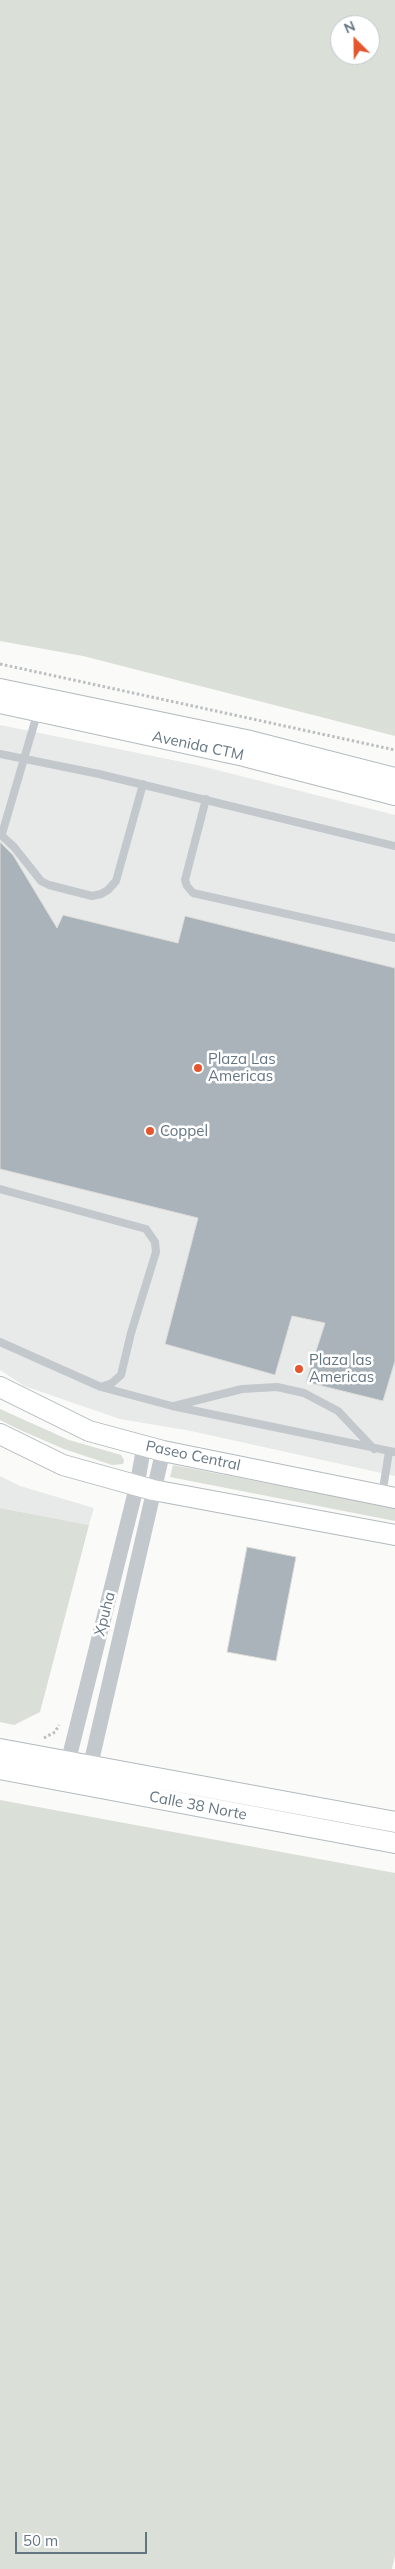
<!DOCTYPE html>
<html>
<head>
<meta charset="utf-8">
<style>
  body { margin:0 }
  #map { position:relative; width:395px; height:2569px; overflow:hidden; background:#fafaf8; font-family:Mulish,sans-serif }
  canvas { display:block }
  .north { position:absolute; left:330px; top:15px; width:50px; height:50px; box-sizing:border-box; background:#fff; border:1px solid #c1c8cd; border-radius:50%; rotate:337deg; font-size:14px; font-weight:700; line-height:20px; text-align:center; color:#657683 }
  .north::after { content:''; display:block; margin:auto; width:18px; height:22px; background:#e4572e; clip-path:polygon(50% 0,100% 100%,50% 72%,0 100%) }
  .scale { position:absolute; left:15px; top:2532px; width:132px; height:22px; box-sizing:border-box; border:2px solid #657683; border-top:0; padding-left:6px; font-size:15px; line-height:18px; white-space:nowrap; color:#657683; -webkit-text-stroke:4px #fff; paint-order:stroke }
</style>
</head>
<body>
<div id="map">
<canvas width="395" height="2569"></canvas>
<div class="north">N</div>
<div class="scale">50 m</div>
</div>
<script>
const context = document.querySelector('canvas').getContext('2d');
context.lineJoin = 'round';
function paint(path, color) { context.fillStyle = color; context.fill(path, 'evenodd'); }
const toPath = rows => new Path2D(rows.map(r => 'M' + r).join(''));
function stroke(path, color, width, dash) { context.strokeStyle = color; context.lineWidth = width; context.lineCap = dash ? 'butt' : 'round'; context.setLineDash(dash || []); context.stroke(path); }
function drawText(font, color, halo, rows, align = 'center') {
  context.font = font + ' Mulish,sans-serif'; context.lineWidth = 5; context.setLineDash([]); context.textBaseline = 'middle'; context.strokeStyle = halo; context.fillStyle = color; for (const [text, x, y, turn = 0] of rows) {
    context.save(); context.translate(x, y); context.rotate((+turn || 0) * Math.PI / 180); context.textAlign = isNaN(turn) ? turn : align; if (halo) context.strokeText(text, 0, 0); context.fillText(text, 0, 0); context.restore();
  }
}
const built = toPath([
  [0,725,197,765,395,815,395,1476,191,1431,120,1419,24,1386,0,1370],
  [0,1476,20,1486,94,1508,89,1525,0,1508]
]);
const green = toPath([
  [0,0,395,0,395,736,83,656,0,641],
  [340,25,370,25,370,55,340,55],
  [0,1409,69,1440,121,1455,124,1460,123,1464,112,1465,64,1449,20,1430,0,1420],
  [173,1465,395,1508,395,1521,170,1477],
  [0,1508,89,1525,40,1712,14,1725,0,1722],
  [0,1800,395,1873,395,2556,392,2569,0,2569]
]);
const building = toPath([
  [0,842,13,855,57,928,63,915,178,943,185,916,395,968,395,1361,383,1401,306,1382,325,1323,292,1316,275,1375,165,1344,198,1218,0,1169,0,842],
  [247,1547,296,1557,276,1661,227,1652,247,1547]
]);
const path = toPath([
  [0,664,395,750],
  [44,1738,55,1732,59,1725]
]);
const lane = toPath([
  [0,754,99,774,395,846],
  [206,799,185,880,187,886,193,893,395,938],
  [0,834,14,847,41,881,49,885,92,896,101,894,108,890,116,881,143,784],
  [2,834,38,711],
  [0,1189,146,1229,155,1242,156,1252,131,1333,121,1375,112,1383,101,1387,0,1342],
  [101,1387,172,1406,395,1452],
  [174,1406,242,1389,277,1387,304,1393,338,1411,374,1449],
  [382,1495,389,1452]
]);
const street = toPath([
  [66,1770,137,1485,144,1446],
  [88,1776,163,1451]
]);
const secondary = toPath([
  [0,689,246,740,395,778],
  [0,703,244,756,395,795],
  [0,1387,89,1431,163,1451,395,1498],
  [0,1434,63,1465,153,1490,395,1535],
  [0,1749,395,1822],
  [0,1769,395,1843]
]);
const markers = [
  [198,1068,5,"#e4572e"],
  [150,1131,5,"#e4572e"],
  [299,1369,5,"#e4572e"]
];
const streetNames = [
  ["Avenida CTM",198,746,12],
  ["Paseo Central",193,1456,12],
  ["Xpuha",105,1614,-76],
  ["Calle 38 Norte",198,1806,11]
];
const poiNames = [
  ["Plaza Las",208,1059],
  ["Americas",208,1076],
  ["Coppel",160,1131],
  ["Plaza las",309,1360],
  ["Americas",309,1377]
];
paint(built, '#e8e9e9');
paint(green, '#dadfd7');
paint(building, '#aab3b9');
stroke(building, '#dcdcda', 1);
stroke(secondary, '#b3babf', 22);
stroke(path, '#bbbfc2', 3, [2.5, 2.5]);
stroke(lane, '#c3c8cc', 8);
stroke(street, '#c3c8cc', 15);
stroke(secondary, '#fff', 20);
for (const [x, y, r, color] of markers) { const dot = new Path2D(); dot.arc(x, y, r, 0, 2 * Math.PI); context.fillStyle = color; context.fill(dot); stroke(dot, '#fff', 2); }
drawText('15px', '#657683', '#fff', streetNames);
drawText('15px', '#657683', '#fff', poiNames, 'left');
</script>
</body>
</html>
